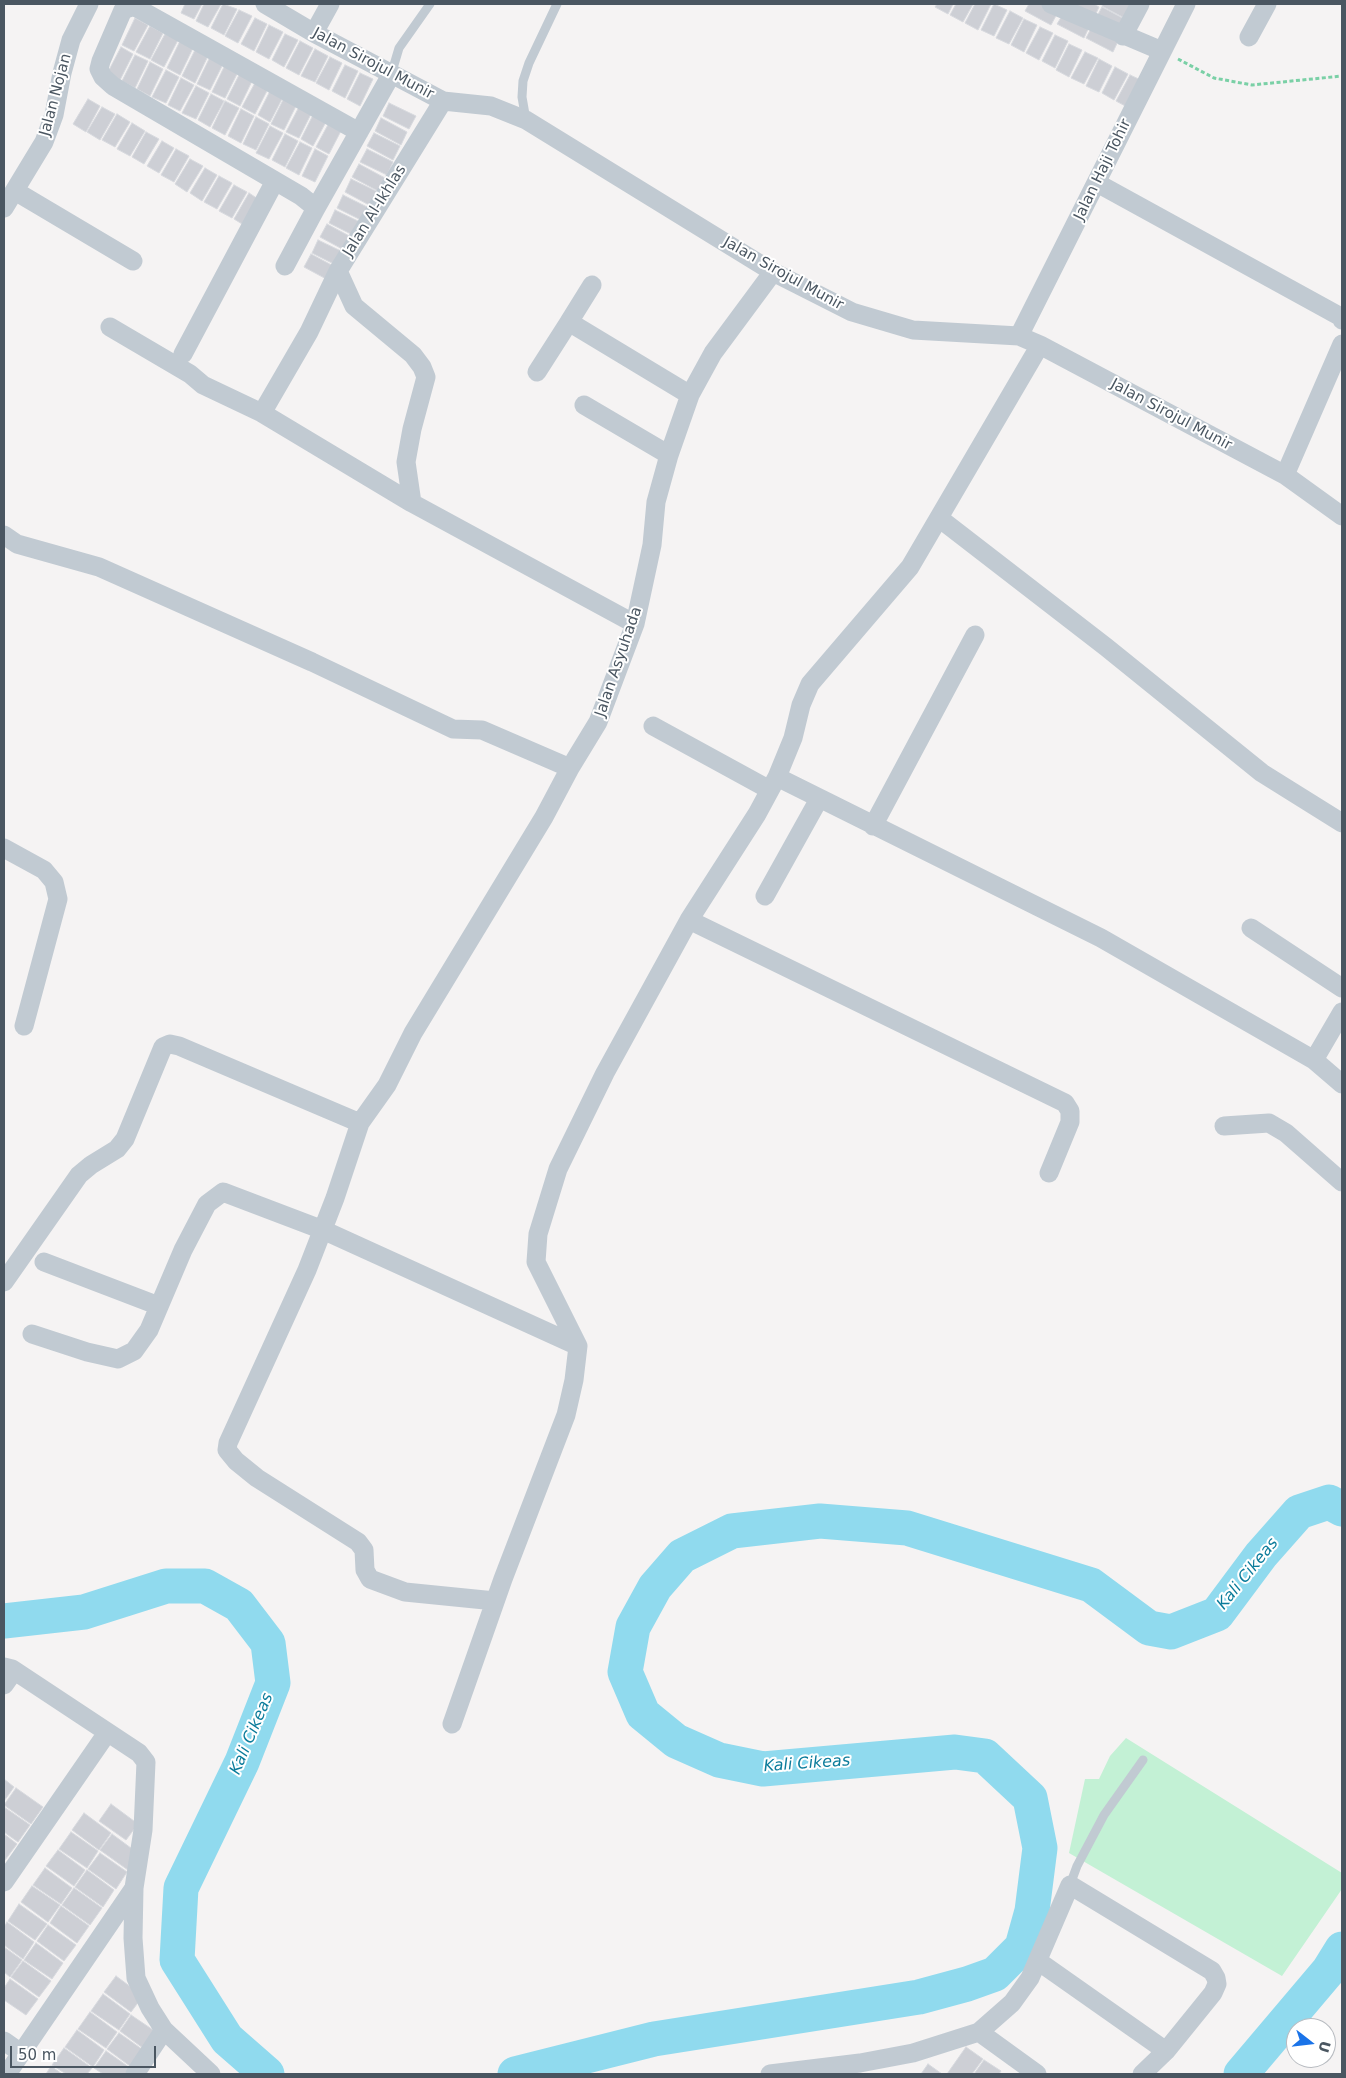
<!DOCTYPE html>
<html>
<head>
<meta charset="utf-8">
<style>
  body { margin:0 }
  #map { position:relative; width:1346px; height:2078px; overflow:hidden; background:#f5f3f3; font-family:"DejaVu Sans",sans-serif }
  canvas { display:block }
  .frame { position:absolute; inset:0; border:5px solid #4a5661; pointer-events:none }
  .north { position:absolute; left:1286px; top:2018px; width:50px; height:50px; box-sizing:border-box; background:#fff; border:1px solid #b7bbc0; border-radius:50%; rotate:106deg; font-size:14px; font-weight:700; line-height:20px; text-align:center; color:#4a5661 }
  .north::after { content:''; display:block; margin:auto; width:18px; height:22px; background:#1a73e8; clip-path:polygon(50% 0,100% 100%,50% 72%,0 100%) }
  .scale { position:absolute; left:10px; top:2046px; width:146px; height:22px; box-sizing:border-box; border:2px solid #4a5661; border-top:0; padding-left:6px; font-size:15px; line-height:18px; white-space:nowrap; color:#4a5661; -webkit-text-stroke:4px #fff; paint-order:stroke }
</style>
</head>
<body>
<div id="map">
<canvas width="1346" height="2078"></canvas>
<div class="frame"></div>
<div class="north">U</div>
<div class="scale">50 m</div>
</div>
<script>
const context = document.querySelector('canvas').getContext('2d');
context.lineJoin = 'round';
function paint(path, color) { context.fillStyle = color; context.fill(path, 'evenodd'); }
const toPath = rows => new Path2D(rows.map(r => 'M' + r).join(''));
function stroke(path, color, width, dash) { context.strokeStyle = color; context.lineWidth = width; context.lineCap = dash ? 'butt' : 'round'; context.setLineDash(dash || []); context.stroke(path); }
function drawText(font, color, halo, rows, align = 'center') {
  context.font = font + ' "DejaVu Sans",sans-serif'; context.lineWidth = 4; context.setLineDash([]); context.textBaseline = 'middle'; context.strokeStyle = halo; context.fillStyle = color; for (const [text, x, y, turn = 0] of rows) {
    context.save(); context.translate(x, y); context.rotate((+turn || 0) * Math.PI / 180); context.textAlign = isNaN(turn) ? turn : align; if (halo) context.strokeText(text, 0, 0); context.fillText(text, 0, 0); context.restore();
  }
}
const green = toPath([
  [1126,1738,1342,1873,1342,1889,1282,1976,1069,1853,1085,1779,1099,1779,1110,1756]
]);
const river = toPath([
  [4,1621,84,1612,166,1586,205,1586,239,1605,268,1643,273,1683,242,1762,181,1888,177,1960,227,2039,267,2074],
  [515,2074,654,2039,919,1997,967,1984,995,1974,1022,1947,1032,1911,1040,1848,1030,1798,985,1756,955,1752,763,1769,719,1760,676,1741,643,1714,625,1672,633,1627,655,1587,682,1556,732,1531,820,1521,907,1528,1091,1585,1149,1628,1171,1632,1217,1614,1261,1555,1299,1512,1329,1502,1342,1509],
  [1241,2074,1329,1970,1342,1949]
]);
const building = toPath([
  [185,4,202,4,194,19,181,13,185,4],
  [204,4,221,4,208,27,196,21,204,4],
  [223,4,237,9,224,35,211,28,223,4],
  [937,4,953,4,948,14,935,7,937,4],
  [956,4,973,4,963,22,950,15,956,4],
  [975,4,991,4,978,30,965,23,975,4],
  [994,4,1007,10,994,36,981,30,994,4],
  [1029,4,1043,4,1058,12,1051,25,1025,11,1029,4],
  [1068,4,1094,4,1099,7,1093,20,1068,4],
  [1103,4,1129,4,1135,7,1128,20,1102,6,1103,4],
  [1102,7,1128,21,1121,34,1095,20,1102,7],
  [239,10,252,16,238,43,225,36,239,10],
  [1010,11,1023,18,1009,44,996,38,1010,11],
  [1065,11,1090,25,1084,38,1057,24,1065,11],
  [135,18,148,25,134,51,122,45,135,18],
  [255,18,267,24,254,51,241,44,255,18],
  [1024,19,1037,25,1024,52,1011,45,1024,19],
  [269,25,283,32,269,59,256,52,269,25],
  [1093,25,1119,39,1113,52,1086,38,1093,25],
  [150,26,163,33,150,59,136,52,150,26],
  [1040,27,1053,33,1039,60,1026,53,1040,27],
  [165,34,178,40,164,67,151,60,165,34],
  [285,34,298,40,284,67,272,60,285,34],
  [1055,35,1068,41,1055,68,1042,61,1055,35],
  [180,41,193,48,180,75,167,68,180,41],
  [300,41,313,48,299,75,286,68,300,41],
  [1069,44,1082,50,1069,77,1056,70,1069,44],
  [121,47,133,54,120,80,107,74,121,47],
  [315,49,328,56,315,82,301,76,315,49],
  [195,50,208,56,195,83,182,76,195,50],
  [1085,52,1098,58,1084,84,1071,78,1085,52],
  [135,55,148,61,135,88,122,81,135,55],
  [210,57,223,64,210,90,197,84,210,57],
  [330,57,342,63,329,90,316,83,330,57],
  [1099,59,1112,66,1099,92,1086,86,1099,59],
  [150,62,163,69,150,96,137,89,150,62],
  [225,65,238,72,225,98,212,92,225,65],
  [345,65,358,71,345,98,332,91,345,65],
  [1115,67,1128,74,1114,100,1102,93,1115,67],
  [166,70,179,77,166,103,152,97,166,70],
  [240,73,253,79,240,106,227,99,240,73],
  [360,73,373,79,360,106,347,99,360,73],
  [1130,75,1143,81,1129,108,1116,101,1130,75],
  [181,78,194,85,180,111,168,105,181,78],
  [256,81,269,87,255,114,242,107,256,81],
  [196,86,209,93,196,119,182,113,196,86],
  [271,89,284,95,270,122,258,115,271,89],
  [211,94,224,101,210,127,198,120,211,94],
  [284,98,297,104,284,130,271,124,284,98],
  [88,99,100,106,86,132,73,124,88,99],
  [225,101,239,108,225,135,212,128,225,101],
  [389,103,416,116,409,129,383,116,389,103],
  [300,105,312,112,299,138,286,132,300,105],
  [102,107,115,114,100,140,87,132,102,107],
  [241,109,254,116,241,143,228,136,241,109],
  [314,113,327,120,313,146,301,139,314,113],
  [117,114,130,122,115,147,102,140,117,114],
  [256,117,269,124,256,150,243,144,256,117],
  [381,118,407,132,401,145,375,131,381,118],
  [330,121,343,127,329,154,316,147,330,121],
  [132,123,145,131,130,156,117,149,132,123],
  [270,126,283,133,269,159,256,153,270,126],
  [146,132,159,139,144,164,132,157,146,132],
  [374,133,400,146,393,160,367,146,374,133],
  [285,134,298,141,285,167,272,160,285,134],
  [162,141,174,148,159,173,147,166,162,141],
  [300,142,312,148,299,175,286,168,300,142],
  [176,149,189,156,174,182,161,175,176,149],
  [315,149,328,156,315,182,302,176,315,149],
  [367,149,393,162,387,175,360,162,367,149],
  [190,159,203,166,187,192,175,184,190,159],
  [359,164,385,178,378,191,352,177,359,164],
  [205,168,217,175,202,201,190,193,205,168],
  [219,176,232,183,217,209,204,202,219,176],
  [351,179,378,192,371,206,345,192,351,179],
  [234,185,247,192,232,218,219,211,234,185],
  [249,193,261,201,247,227,234,219,249,193],
  [343,195,369,208,363,221,337,208,343,195],
  [335,210,362,223,355,236,329,223,335,210],
  [327,224,353,238,346,251,320,237,327,224],
  [318,240,345,253,338,266,312,253,318,240],
  [311,254,337,268,330,281,304,267,311,254],
  [4,1779,14,1787,4,1801,4,1779],
  [16,1788,43,1807,31,1824,4,1805,16,1788],
  [111,1804,138,1824,126,1840,99,1821,111,1804],
  [4,1807,30,1825,18,1842,4,1832,4,1807],
  [84,1813,111,1833,99,1850,72,1830,84,1813],
  [71,1832,98,1851,87,1868,59,1849,71,1832],
  [4,1834,17,1844,5,1860,4,1859,4,1834],
  [112,1834,139,1854,128,1870,100,1850,112,1834],
  [58,1850,85,1870,74,1886,46,1866,58,1850],
  [100,1853,127,1872,116,1889,88,1869,100,1853],
  [45,1868,72,1888,61,1904,33,1885,45,1868],
  [87,1870,114,1890,103,1907,75,1887,87,1870],
  [32,1886,60,1905,48,1922,21,1902,32,1886],
  [74,1888,102,1908,90,1925,62,1905,74,1888],
  [19,1904,47,1924,35,1940,8,1921,19,1904],
  [61,1906,89,1926,77,1943,50,1923,61,1906],
  [7,1922,34,1942,23,1959,4,1945,4,1927,7,1922],
  [48,1925,76,1945,64,1961,37,1941,48,1925],
  [36,1943,63,1963,52,1979,24,1960,36,1943],
  [4,1947,22,1960,10,1977,4,1972,4,1947],
  [23,1961,51,1981,39,1997,11,1977,23,1961],
  [116,1976,143,1996,131,2012,104,1992,116,1976],
  [10,1979,38,1999,26,2015,4,2000,4,1988,10,1979],
  [103,1994,130,2014,119,2030,91,2011,103,1994],
  [90,2012,117,2032,106,2048,78,2029,90,2012],
  [131,2015,159,2034,147,2051,120,2031,131,2015],
  [77,2030,104,2050,93,2067,65,2047,77,2030],
  [119,2033,146,2052,134,2069,107,2049,119,2033],
  [966,2047,983,2059,972,2074,947,2074,966,2047],
  [64,2048,92,2068,87,2074,66,2074,52,2065,64,2048],
  [106,2051,133,2070,131,2074,103,2074,94,2068,106,2051],
  [984,2060,1001,2071,999,2074,974,2074,984,2060],
  [928,2064,942,2074,921,2074,928,2064],
  [51,2066,62,2074,46,2074,51,2066]
]);
const path = toPath([
  [1178,59,1214,78,1252,85,1342,76]
]);
const lane = toPath([
  [391,75,399,48,430,4],
  [526,120,522,97,523,81,529,63,557,4],
  [1070,1885,1077,1866,1104,1815,1143,1760]
]);
const street = toPath([
  [265,4,314,33,443,101,491,106,526,120,773,272,852,312,913,330,1019,336,1040,345,1285,475,1342,516],
  [1051,4,1162,51],
  [314,33,330,4],
  [1123,36,1140,4],
  [1249,37,1267,4],
  [359,132,137,8,131,7,123,10,101,61,99,69,103,77,113,86,301,196,316,208,391,75],
  [1097,183,1341,317,1342,320],
  [15,191,133,261],
  [4,208,44,142,54,115,62,73,71,40,89,4],
  [285,266,316,208],
  [592,285,569,322,690,395],
  [110,327,190,374,203,385,262,413,412,503,635,624],
  [1019,336,1186,4],
  [183,354,275,181],
  [537,372,569,322],
  [584,405,669,455],
  [262,413,309,332,338,271],
  [1285,475,1342,344],
  [412,503,406,462,412,429,426,377,422,367,413,355,354,306,338,271,443,101],
  [939,518,1106,647,1262,773,1342,823],
  [4,535,17,544,99,567,312,662,453,729,482,730,570,768],
  [653,726,770,790],
  [777,777,1101,938,1314,1060,1342,1084],
  [873,826,975,635],
  [4,848,44,870,54,882,58,899,24,1026],
  [765,896,819,799],
  [689,920,1065,1103,1070,1111,1070,1122,1049,1173],
  [1251,928,1342,988],
  [1314,1060,1342,1012],
  [1224,1126,1269,1123,1286,1133,1342,1182],
  [44,1262,159,1306],
  [4,1282,79,1175,91,1165,117,1149,125,1139,163,1047,170,1044,179,1046,360,1123],
  [32,1334,87,1352,118,1359,134,1351,149,1330,183,1250,207,1204,223,1192,323,1230,578,1346],
  [495,1601,405,1592,370,1579,365,1570,364,1550,358,1542,257,1478,236,1461,227,1450,228,1443,307,1270,335,1198,360,1123,387,1085,413,1033,544,817,570,768,598,722,635,624,652,545,656,502,669,455,690,395,713,353,773,272],
  [4,1667,12,1669,139,1753,146,1762,143,1830,134,1888,133,1938,136,1978,150,2008,164,2030,211,2074],
  [4,1685,14,1671],
  [452,1724,503,1579,566,1415,574,1380,578,1346,536,1262,538,1234,558,1169,605,1073,689,920,757,814,777,777,793,738,801,705,810,684,910,567,1040,345],
  [4,1882,107,1733],
  [1038,1961,1166,2051],
  [979,2032,1037,2074],
  [4,2041,21,2053],
  [7,2074,134,1888],
  [135,2074,164,2030],
  [770,2074,860,2063,913,2053,979,2032,1012,2003,1030,1978,1070,1885,1212,1971,1216,1978,1217,1984,1213,1993,1166,2051,1142,2074]
]);
const streetNames = [
  ["Jalan Sirojul Munir",373,64,28],
  ["Jalan Nojan",56,95,-75],
  ["Jalan Haji Tohir",1103,170,-64],
  ["Jalan Al-Ikhlas",375,211,-58],
  ["Jalan Sirojul Munir",783,274,29],
  ["Jalan Sirojul Munir",1171,415,28],
  ["Jalan Asyuhada",619,662,-71]
];
const waterNames = [
  ["Kali Cikeas",1248,1574,-51],
  ["Kali Cikeas",252,1734,-67],
  ["Kali Cikeas",807,1764,-4]
];
paint(green, '#c3f1d5');
stroke(river, '#90daee', 35);
paint(building, '#cdcfd5');
stroke(building, '#d7d9de', 1);
stroke(path, '#7ad0a6', 3, [4, 2.5]);
stroke(lane, '#c1cad2', 9);
stroke(street, '#c1cad2', 19);
drawText('15px', '#4a5661', '#fff', streetNames);
drawText('italic 16px', '#0c7c9b', '#fff', waterNames);
</script>
</body>
</html>
